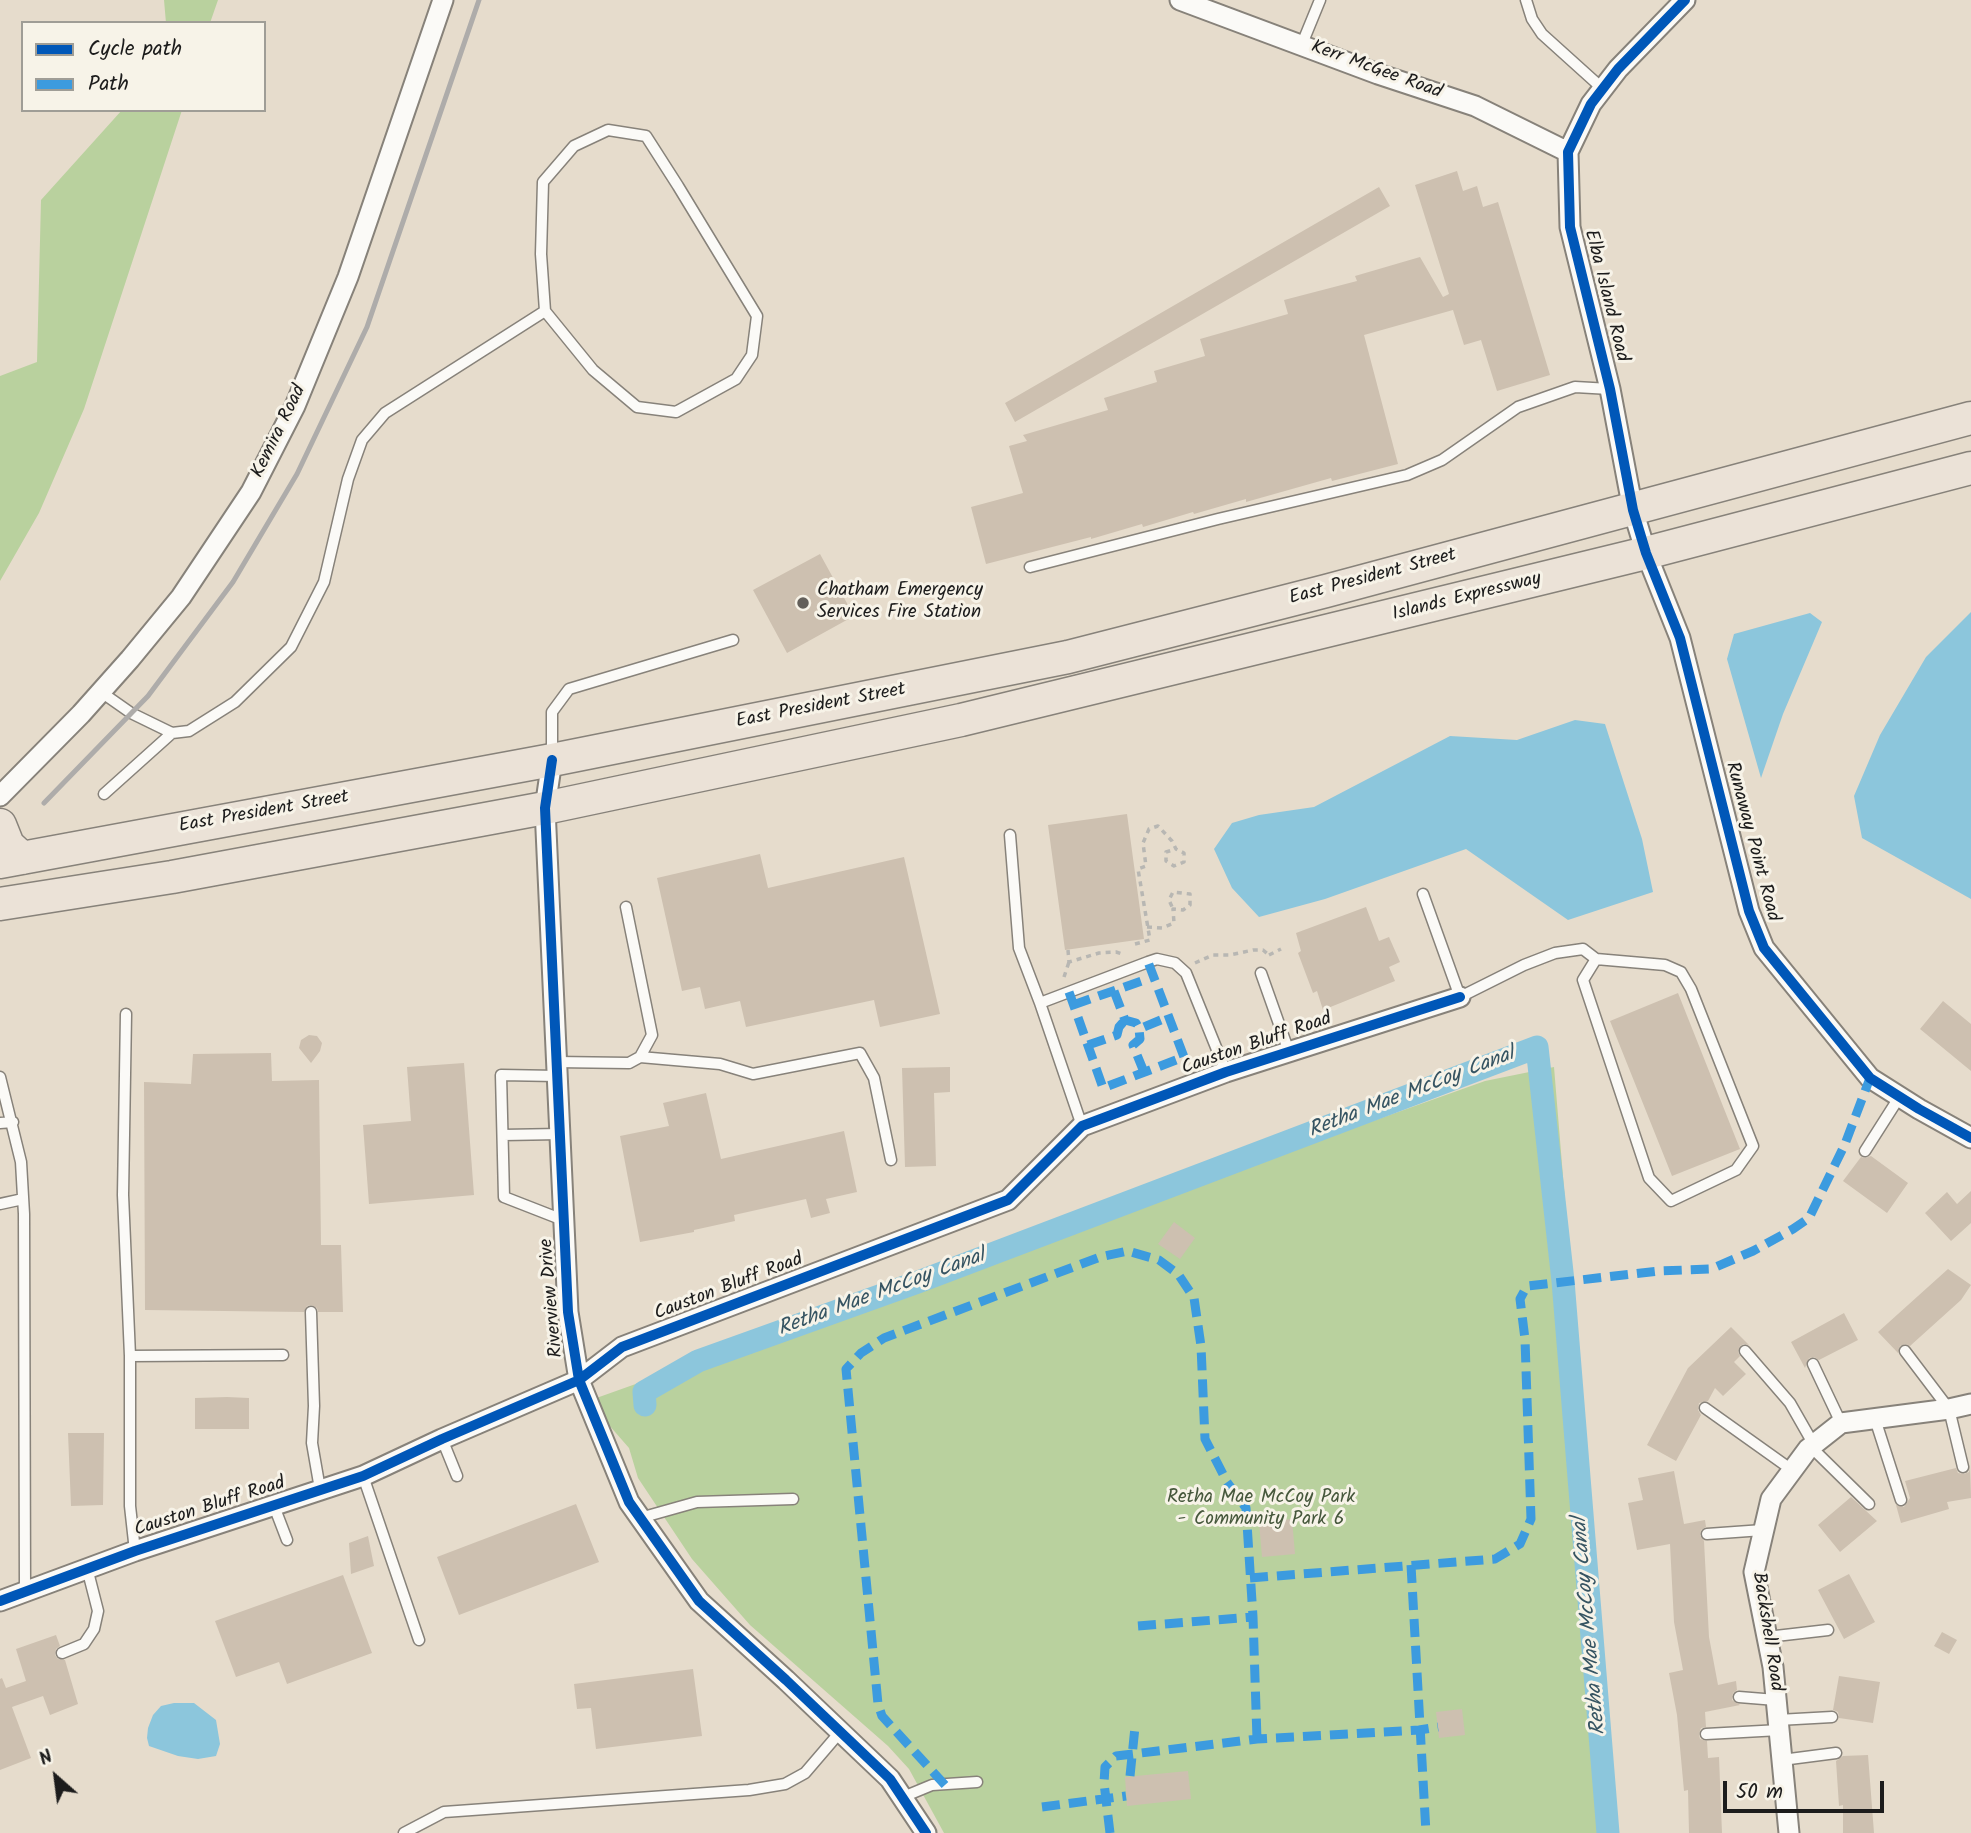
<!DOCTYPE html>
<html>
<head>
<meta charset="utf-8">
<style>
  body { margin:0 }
  #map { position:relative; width:1971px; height:1833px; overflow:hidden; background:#e6dccc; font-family:Kalam,sans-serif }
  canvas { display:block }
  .legend { position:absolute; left:21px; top:21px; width:245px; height:91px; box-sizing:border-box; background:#f7f3e8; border:2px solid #9f9d96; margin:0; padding:9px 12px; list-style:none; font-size:21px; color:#1c1c1c }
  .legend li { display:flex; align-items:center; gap:14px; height:35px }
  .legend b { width:35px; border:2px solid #9f9d96 }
  .north { position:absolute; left:21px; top:1742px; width:70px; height:70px; -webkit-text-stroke:5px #f7f3e8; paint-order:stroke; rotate:332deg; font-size:19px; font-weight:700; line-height:28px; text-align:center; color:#1c1c1c }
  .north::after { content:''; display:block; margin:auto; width:24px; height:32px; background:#1c1c1c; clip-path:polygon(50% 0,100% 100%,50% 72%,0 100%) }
  .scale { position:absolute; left:1723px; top:1781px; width:161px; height:32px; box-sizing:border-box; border:4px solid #1c1c1c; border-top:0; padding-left:9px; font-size:21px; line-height:24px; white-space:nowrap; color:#1c1c1c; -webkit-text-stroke:5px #f7f3e8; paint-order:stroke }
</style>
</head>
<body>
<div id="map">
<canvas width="1971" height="1833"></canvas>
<ul class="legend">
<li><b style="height:9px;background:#0057b8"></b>Cycle path</li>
<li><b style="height:9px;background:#3c9bdf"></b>Path</li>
</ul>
<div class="north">N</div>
<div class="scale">50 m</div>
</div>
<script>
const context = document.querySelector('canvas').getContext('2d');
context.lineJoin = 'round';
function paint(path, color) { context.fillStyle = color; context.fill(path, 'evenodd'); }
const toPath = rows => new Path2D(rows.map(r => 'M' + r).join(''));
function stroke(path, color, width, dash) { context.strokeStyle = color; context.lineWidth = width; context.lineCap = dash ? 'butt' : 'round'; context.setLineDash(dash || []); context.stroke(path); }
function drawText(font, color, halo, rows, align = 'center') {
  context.font = font + ' Kalam,sans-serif'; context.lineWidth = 6; context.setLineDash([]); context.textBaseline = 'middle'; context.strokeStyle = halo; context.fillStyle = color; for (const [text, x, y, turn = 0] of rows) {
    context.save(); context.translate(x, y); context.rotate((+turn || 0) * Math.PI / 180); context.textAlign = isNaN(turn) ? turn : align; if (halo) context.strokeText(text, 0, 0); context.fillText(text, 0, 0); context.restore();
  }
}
const green = toPath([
  [164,0,218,0,210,23,166,23],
  [122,110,182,110,84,409,39,513,0,581,0,376,37,362,41,200],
  [1554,1067,1617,1833,944,1833,909,1769,888,1746,750,1625,692,1559,638,1478,629,1448,588,1401,1485,1081]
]);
const water = toPath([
  [1971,612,1971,899,1862,838,1854,796,1880,735,1926,657],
  [1810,613,1822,622,1783,714,1761,778,1727,659,1734,634],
  [1575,720,1605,724,1642,839,1653,892,1568,920,1466,849,1325,899,1259,917,1232,888,1214,849,1232,823,1259,815,1314,807,1450,736,1517,740],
  [174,1703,194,1703,216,1720,220,1744,216,1756,198,1759,178,1756,149,1746,147,1738,148,1728,153,1715,161,1706]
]);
const canal = toPath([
  [645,1405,644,1392,698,1361,918,1282,1537,1047,1563,1281,1608,1833]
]);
const building = toPath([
  [1457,171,1463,191,1477,186,1483,207,1498,202,1550,375,1497,391,1481,340,1464,345,1453,310,1364,335,1398,464,1332,481,1331,478,1246,502,1246,499,1194,514,1193,512,1143,527,1142,524,1091,539,1091,537,986,564,971,507,1023,493,1009,446,1027,441,1023,435,1108,410,1104,398,1157,382,1154,371,1205,356,1200,339,1288,314,1284,300,1357,281,1355,276,1420,257,1443,297,1449,294,1415,185],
  [1379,187,1390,206,1015,422,1005,403],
  [820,554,854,616,787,653,753,590],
  [1127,814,1144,939,1065,950,1048,825],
  [760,854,768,888,904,857,940,1014,880,1027,874,1000,746,1027,740,1001,705,1009,700,987,682,991,657,878],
  [1366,907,1379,941,1389,937,1400,962,1389,967,1395,981,1323,1010,1317,991,1313,993,1298,953,1301,951,1296,933],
  [1678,993,1740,1149,1672,1176,1610,1021],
  [1943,1001,1971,1024,1971,1071,1920,1029],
  [309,1035,317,1036,322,1043,320,1051,311,1063,299,1048,301,1040],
  [271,1053,272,1081,319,1080,321,1245,341,1245,343,1312,318,1312,317,1308,311,1305,307,1306,304,1312,145,1310,144,1082,191,1084,193,1054],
  [464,1063,474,1195,369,1204,363,1125,411,1121,407,1067],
  [950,1067,950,1092,934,1093,936,1166,905,1167,902,1068],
  [706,1093,721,1159,844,1131,857,1192,826,1199,830,1213,811,1218,806,1199,734,1215,735,1221,694,1230,694,1232,640,1242,620,1136,669,1126,663,1103],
  [1871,1156,1908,1183,1887,1213,1843,1181,1861,1157,1865,1158],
  [1971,1191,1971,1223,1951,1241,1925,1213,1947,1192,1957,1204],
  [1174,1222,1195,1238,1180,1259,1158,1244],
  [1948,1269,1971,1285,1961,1300,1910,1346,1905,1344,1900,1346,1898,1353,1878,1332],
  [1844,1313,1858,1340,1819,1360,1814,1357,1809,1358,1805,1368,1791,1342],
  [1731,1327,1749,1345,1744,1344,1740,1346,1738,1352,1740,1356,1734,1362,1746,1374,1723,1396,1715,1388,1708,1401,1699,1403,1698,1410,1701,1415,1676,1461,1647,1445,1688,1368],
  [227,1397,249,1398,249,1429,195,1429,195,1398],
  [68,1433,104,1433,103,1505,71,1506],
  [1970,1466,1971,1498,1947,1502,1949,1509,1901,1523,1896,1505,1904,1507,1910,1498,1905,1481,1956,1468,1958,1473,1964,1474,1969,1472],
  [1674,1471,1684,1524,1705,1520,1706,1527,1701,1530,1700,1535,1704,1541,1709,1637,1718,1685,1736,1681,1737,1690,1733,1693,1732,1700,1740,1705,1705,1712,1706,1727,1701,1728,1699,1734,1700,1739,1707,1741,1708,1758,1719,1757,1722,1833,1689,1833,1688,1790,1684,1791,1677,1715,1669,1673,1683,1670,1674,1622,1670,1544,1637,1550,1628,1503,1643,1500,1638,1478],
  [1851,1497,1877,1521,1840,1552,1818,1525],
  [576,1504,599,1562,459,1615,437,1557],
  [1292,1519,1295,1554,1262,1557,1259,1522],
  [368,1536,374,1566,351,1574,349,1543],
  [1849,1574,1875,1622,1844,1639,1818,1590],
  [343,1575,372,1653,287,1684,279,1662,236,1677,215,1621],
  [1942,1632,1957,1640,1949,1654,1934,1646],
  [56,1635,60,1646,56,1649,55,1655,58,1659,65,1660,78,1704,50,1715,43,1696,12,1707,31,1758,0,1770,0,1679,2,1678,6,1688,26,1681,16,1649],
  [693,1669,702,1736,596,1749,591,1708,577,1709,574,1684],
  [1839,1676,1880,1682,1873,1723,1839,1718,1838,1712,1833,1710],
  [1462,1709,1465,1735,1439,1738,1436,1712],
  [1868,1755,1874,1833,1843,1833,1843,1805,1839,1806,1836,1761,1843,1756],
  [1188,1771,1191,1799,1127,1806,1125,1777]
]);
const path = toPath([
  [1147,927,1162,928,1174,923,1173,909,1183,910,1190,905,1190,894,1173,892,1169,900,1173,909],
  [1135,944,1150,940,1138,869,1146,866,1143,843,1149,829,1158,826,1172,841,1176,849,1184,853,1184,862,1174,866,1166,861,1166,852,1176,849],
  [1068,950,1069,962,1099,953,1116,952,1125,955],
  [1269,955,1281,949],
  [1195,963,1213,955,1230,955,1253,950,1263,950,1269,955],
  [1064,977,1069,962]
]);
const lane = toPath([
  [1526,0,1532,19,1542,34,1603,89],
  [1302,44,1320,0],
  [1030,567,1218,519,1407,475,1442,460,1518,407,1575,387,1610,389],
  [101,692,131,713,172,733,189,731,235,702,291,647,324,582,348,479,362,440,385,413,545,311,541,254,543,182,574,146,608,130,646,136,678,186,757,316,752,355,736,379,676,412,637,407,593,370,545,311],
  [552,756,552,712,569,689,733,640],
  [104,794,172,733],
  [1010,835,1019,948,1040,1003],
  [1423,894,1460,997,1524,965,1555,953,1583,949,1596,959,1665,965,1681,972,1691,989,1753,1146,1736,1170,1671,1201,1649,1178,1583,980,1596,959],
  [1261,973,1289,1052],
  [126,1014,123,1195,130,1356,130,1506,135,1551],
  [640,1057,720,1064,753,1074,860,1053,874,1078,891,1160],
  [556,1062,629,1063,640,1057,652,1035,626,907],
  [557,1076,501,1075,504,1197,563,1220],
  [0,1077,21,1162,24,1214,25,1591],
  [0,1123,13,1122],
  [1082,1126,1040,1003,1148,962,1157,959,1175,963,1186,973,1226,1072],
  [503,1135,560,1134],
  [1865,1151,1900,1096],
  [0,1204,23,1199],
  [311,1312,314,1406,312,1443,320,1489],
  [1745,1351,1790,1403,1814,1445],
  [1905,1351,1949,1409,1963,1467],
  [130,1356,283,1355],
  [1813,1364,1841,1423],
  [1705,1408,1792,1470],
  [1875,1419,1901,1500],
  [442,1439,457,1476],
  [1811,1447,1869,1504],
  [363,1476,419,1640],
  [274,1506,287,1540],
  [640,1518,697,1502,793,1499],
  [1707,1534,1763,1530],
  [1767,1637,1828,1630],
  [62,1653,84,1644,94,1629,98,1611,87,1568],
  [1739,1697,1776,1700],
  [1778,1720,1832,1717],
  [1706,1734,1780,1730],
  [1782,1760,1836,1753],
  [903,1797,932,1785,977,1782],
  [404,1833,444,1812,749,1790,785,1784,805,1773,841,1731]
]);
const street = toPath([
  [1180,0,1378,74,1475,106,1568,152],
  [1685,0,1618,69,1591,104,1568,152,1570,227,1610,389,1633,510,1646,553,1680,638,1749,911,1764,948,1870,1078,1919,1109,1971,1138],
  [552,760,545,808,568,1312,579,1380,629,1502,699,1601,786,1680,890,1779,926,1833],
  [0,796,81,714,130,659,181,597,251,492,295,406,348,277,443,0],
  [0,1601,135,1551,363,1476,442,1439,579,1380,622,1347,1008,1200,1082,1126,1226,1072,1460,997],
  [1789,1833,1773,1667,1754,1572,1771,1499,1808,1449,1841,1423,1949,1409,1971,1404]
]);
const primary = toPath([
  [0,825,8,845,22,858],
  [0,862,552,760,1068,657,1326,591,1971,418],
  [0,904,172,877,545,808,961,720,1646,553,1971,468]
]);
const rail = toPath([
  [44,803,148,696,233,582,297,474,367,327,479,0]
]);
const quiet = toPath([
  [1114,991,1125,1020,1136,1023,1139,1029],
  [1069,992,1103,1088,1184,1057,1148,962],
  [1073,1005,1153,977],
  [1088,1045,1117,1035,1119,1027,1125,1020],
  [1144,1072,1133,1045,1140,1039,1139,1029,1168,1017],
  [1411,1565,1426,1833],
  [1250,1578,1495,1559,1520,1544,1531,1519,1525,1339,1520,1299,1527,1286,1659,1271,1711,1269,1753,1251,1793,1229,1809,1218,1845,1144,1870,1078],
  [1138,1626,1253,1617],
  [1130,1776,1135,1727],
  [945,1785,882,1716,878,1704,846,1369,861,1353,884,1338,1100,1257,1128,1251,1159,1260,1178,1274,1194,1298,1201,1346,1205,1439,1227,1482,1246,1508,1253,1617,1257,1739],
  [1042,1807,1126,1796],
  [1110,1833,1104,1783,1105,1767,1116,1756,1257,1739,1419,1730,1438,1727]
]);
const cycleway = toPath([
  [1685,0,1618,69,1591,104,1568,152,1570,227,1610,389,1633,510,1646,553,1680,638,1749,911,1764,948,1870,1078,1919,1109,1971,1138],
  [552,760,545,808,568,1312,579,1380,629,1502,699,1601,786,1680,890,1779,926,1833],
  [0,1601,135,1551,363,1476,442,1439,579,1380,622,1347,1008,1200,1082,1126,1226,1072,1460,997]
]);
const markers = [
  [803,603,7,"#635f5a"]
];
const streetNames = [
  ["Kerr McGee Road",1376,71,20],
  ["Elba Island Road",1605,296,76],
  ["Kemira Road",280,432,-64],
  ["East President Street",1373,578,-15],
  ["Islands Expressway",1467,598,-14],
  ["East President Street",821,707,-11],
  ["East President Street",264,813,-10],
  ["Runaway Point Road",1751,842,75],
  ["Causton Bluff Road",1257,1045,-19],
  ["Causton Bluff Road",729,1288,-21],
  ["Riverview Drive",553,1298,-95],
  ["Causton Bluff Road",210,1508,-18],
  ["Backshell Road",1766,1632,81]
];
const poiNames = [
  ["Chatham Emergency",817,592],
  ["Services Fire Station",817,614]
];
const parkNames = [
  ["Retha Mae McCoy Park",1261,1499],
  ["- Community Park 6",1261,1521]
];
const waterNames = [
  ["Retha Mae McCoy Canal",1412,1094,-21],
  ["Retha Mae McCoy Canal",882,1294,-20],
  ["Retha Mae McCoy Canal",1591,1626,-95]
];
paint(green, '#b9d19e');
paint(water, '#8cc6dc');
stroke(canal, '#8cc6dc', 23);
paint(building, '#cdc0b0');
stroke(lane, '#87827a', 13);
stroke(street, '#87827a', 23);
stroke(primary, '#87827a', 35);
stroke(path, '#b8b7b3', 3.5, [5, 5]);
stroke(lane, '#fbfaf7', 10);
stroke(street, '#fbfaf7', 19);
stroke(primary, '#ebe2d7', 32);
stroke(rail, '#aeacaa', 5);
stroke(quiet, '#3c9bdf', 9, [18, 9]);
stroke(cycleway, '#0057b8', 10);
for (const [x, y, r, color] of markers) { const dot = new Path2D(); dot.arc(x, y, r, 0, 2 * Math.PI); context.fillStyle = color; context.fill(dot); stroke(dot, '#f7f3e8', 2.5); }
drawText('19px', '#1c1c1c', '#f7f3e8', streetNames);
drawText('19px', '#1c1c1c', '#f7f3e8', poiNames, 'left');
drawText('19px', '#46583c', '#f7f3e8', parkNames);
drawText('italic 21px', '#365462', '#f7f3e8', waterNames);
</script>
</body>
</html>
